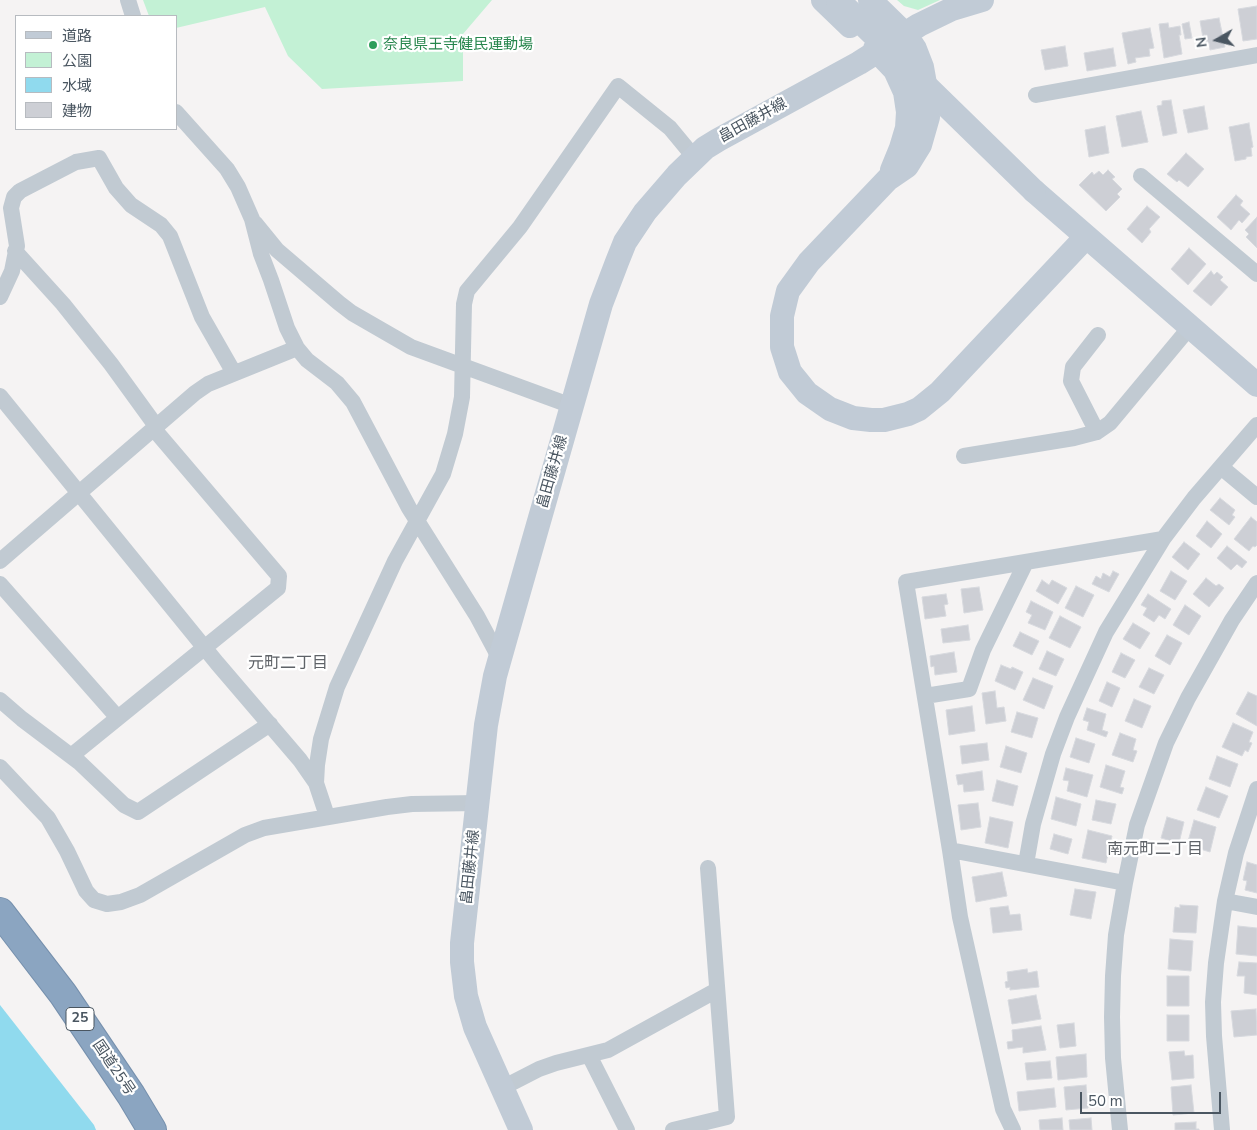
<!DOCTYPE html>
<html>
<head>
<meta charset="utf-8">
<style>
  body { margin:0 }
  #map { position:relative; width:1257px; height:1130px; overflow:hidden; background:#f5f3f3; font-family:"Nunito Sans","Noto Sans JP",sans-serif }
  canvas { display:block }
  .legend { position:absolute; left:15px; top:15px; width:162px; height:115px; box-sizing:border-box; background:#fff; border:1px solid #b7bbc0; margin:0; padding:6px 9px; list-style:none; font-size:15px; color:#4a5661 }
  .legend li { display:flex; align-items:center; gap:10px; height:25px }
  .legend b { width:25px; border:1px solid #b7bbc0 }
  .north { position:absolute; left:1192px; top:15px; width:50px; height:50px; -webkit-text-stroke:4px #fff; paint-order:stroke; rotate:262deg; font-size:14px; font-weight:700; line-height:20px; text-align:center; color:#4a5661 }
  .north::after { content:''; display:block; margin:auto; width:18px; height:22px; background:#4a5661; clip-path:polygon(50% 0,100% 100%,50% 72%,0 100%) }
  .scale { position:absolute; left:1080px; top:1092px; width:141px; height:22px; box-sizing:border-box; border:2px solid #4a5661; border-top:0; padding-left:6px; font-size:15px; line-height:18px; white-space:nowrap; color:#4a5661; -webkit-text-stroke:4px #fff; paint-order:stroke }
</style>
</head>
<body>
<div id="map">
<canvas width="1257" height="1130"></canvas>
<ul class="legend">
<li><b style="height:6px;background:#c1cbd6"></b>道路</li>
<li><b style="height:14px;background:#c3f1d5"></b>公園</li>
<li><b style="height:14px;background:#90daee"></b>水域</li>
<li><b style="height:14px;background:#cdcfd5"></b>建物</li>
</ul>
<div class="north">N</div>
<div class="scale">50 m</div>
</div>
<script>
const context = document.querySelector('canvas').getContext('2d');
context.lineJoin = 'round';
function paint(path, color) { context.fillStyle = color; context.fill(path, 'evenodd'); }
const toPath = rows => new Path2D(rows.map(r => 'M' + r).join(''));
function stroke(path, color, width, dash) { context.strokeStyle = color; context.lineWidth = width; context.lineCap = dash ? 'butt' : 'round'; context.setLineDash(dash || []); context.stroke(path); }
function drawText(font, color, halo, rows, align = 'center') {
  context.font = font + ' "Nunito Sans","Noto Sans JP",sans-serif'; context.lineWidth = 4.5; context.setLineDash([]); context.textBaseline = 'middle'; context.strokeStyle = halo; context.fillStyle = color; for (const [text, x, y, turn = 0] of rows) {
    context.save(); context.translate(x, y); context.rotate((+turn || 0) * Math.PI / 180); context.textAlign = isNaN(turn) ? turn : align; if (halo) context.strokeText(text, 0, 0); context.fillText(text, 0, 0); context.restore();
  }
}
const green = toPath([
  [143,0,492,0,463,34,463,81,322,89,288,56,265,7,176,28,176,16,149,16],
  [897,0,940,0,918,10,904,6]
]);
const water = toPath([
  [0,1005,94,1125,96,1130,0,1130]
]);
const building = toPath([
  [1257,6,1257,39,1243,41,1238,9,1257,6],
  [1219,18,1225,47,1210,50,1209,43,1204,44,1200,21,1219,18],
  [1189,22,1192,38,1185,39,1182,24,1189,22],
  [1168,23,1169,28,1180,26,1181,35,1179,35,1182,54,1164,58,1159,24,1168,23],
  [1150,28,1154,48,1149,49,1150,56,1135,58,1136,62,1128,64,1122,33,1150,28],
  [1065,46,1068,66,1045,70,1041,50,1065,46],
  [1113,48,1116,66,1087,71,1084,53,1113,48],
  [1171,100,1177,133,1163,136,1157,106,1162,105,1162,101,1171,100],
  [1204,106,1208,129,1188,133,1183,110,1204,106],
  [1141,111,1148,142,1122,147,1116,116,1141,111],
  [1249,123,1253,147,1251,148,1252,156,1246,157,1246,159,1235,161,1229,127,1249,123],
  [1105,126,1109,153,1089,157,1085,130,1105,126],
  [1186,153,1204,169,1188,187,1179,180,1177,182,1167,174,1186,153],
  [1108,170,1115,177,1112,179,1122,189,1117,194,1120,197,1106,211,1079,185,1092,172,1094,175,1099,171,1103,175,1108,170],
  [1236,195,1243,201,1240,205,1250,214,1242,223,1239,220,1231,230,1217,217,1236,195],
  [1147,206,1160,217,1149,229,1151,232,1142,243,1127,229,1147,206],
  [1257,217,1257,248,1246,237,1249,234,1245,230,1257,217],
  [1189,248,1206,264,1188,285,1171,269,1189,248],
  [1211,271,1214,275,1217,272,1223,277,1220,280,1228,287,1211,306,1193,291,1211,271],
  [1220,498,1235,510,1232,515,1235,517,1229,525,1210,510,1220,498],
  [1251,517,1257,522,1257,545,1255,547,1253,546,1249,551,1234,539,1251,517],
  [1207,521,1222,534,1211,548,1196,536,1207,521],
  [1184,542,1200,554,1188,570,1172,557,1184,542],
  [1227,546,1247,562,1242,568,1237,564,1231,570,1217,558,1227,546],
  [1113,571,1119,574,1109,592,1092,584,1096,576,1101,579,1103,573,1110,577,1113,571],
  [1171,571,1187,581,1175,600,1160,591,1171,571],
  [1206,578,1216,586,1219,584,1224,588,1209,607,1193,594,1206,578],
  [1042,580,1049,585,1052,580,1067,588,1058,604,1036,591,1042,580],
  [1076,586,1094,595,1083,617,1065,608,1076,586],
  [979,587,983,610,964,613,961,589,979,587],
  [946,594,948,604,944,605,946,616,925,619,922,597,946,594],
  [1148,594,1171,609,1165,619,1159,615,1154,622,1143,615,1147,608,1141,605,1148,594],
  [1031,601,1053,612,1045,630,1028,623,1032,615,1026,612,1031,601],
  [1185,605,1201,616,1189,635,1173,625,1185,605],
  [1060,616,1081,627,1070,648,1049,638,1060,616],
  [1133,623,1150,633,1140,649,1123,639,1133,623],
  [968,625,970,640,943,643,941,629,968,625],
  [1020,632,1039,641,1032,655,1013,646,1020,632],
  [1167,635,1182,643,1170,665,1155,656,1167,635],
  [1047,651,1064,659,1056,676,1039,669,1047,651],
  [954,652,957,672,935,675,934,666,931,667,930,656,954,652],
  [1121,653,1135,660,1125,678,1112,672,1121,653],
  [1001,665,1011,669,1012,667,1023,672,1015,690,995,681,1001,665],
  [1149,668,1164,675,1154,694,1139,687,1149,668],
  [1033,678,1053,686,1044,709,1023,700,1033,678],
  [1107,682,1120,688,1112,707,1099,701,1107,682],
  [995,691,997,708,1004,707,1006,721,986,724,982,693,995,691],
  [1248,692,1257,696,1257,726,1236,714,1248,692],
  [1134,699,1151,706,1142,728,1125,721,1134,699],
  [972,706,975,731,949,735,946,710,972,706],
  [1087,708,1106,714,1102,730,1108,732,1106,737,1087,730,1089,722,1083,720,1087,708],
  [1017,712,1038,718,1032,738,1011,732,1017,712],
  [1233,723,1253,732,1249,742,1252,743,1248,752,1245,750,1242,756,1222,747,1233,723],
  [1120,733,1136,739,1133,750,1137,751,1133,762,1112,755,1120,733],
  [1076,738,1095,744,1089,763,1070,757,1076,738],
  [987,743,989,760,962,764,960,746,987,743],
  [1006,746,1027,753,1021,773,1000,767,1006,746],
  [1217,756,1238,764,1230,787,1209,779,1217,756],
  [1106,765,1125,771,1120,787,1124,788,1122,794,1100,787,1106,765],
  [1066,768,1093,775,1087,797,1067,791,1069,781,1063,780,1066,768],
  [982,771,984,790,964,792,963,784,958,785,956,775,982,771],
  [997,780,1018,786,1013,806,992,801,997,780],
  [1206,787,1228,796,1219,818,1197,810,1206,787],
  [1056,797,1081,804,1076,826,1051,819,1056,797],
  [1096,800,1116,804,1111,824,1092,820,1096,800],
  [978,803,981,827,961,830,958,805,978,803],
  [990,817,1013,822,1008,848,985,843,990,817],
  [1167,817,1184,822,1179,843,1161,838,1167,817],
  [1194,820,1216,827,1210,852,1187,845,1194,820],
  [1088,830,1112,836,1106,863,1082,858,1088,830],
  [1054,834,1072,839,1068,854,1050,849,1054,834],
  [1247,862,1257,865,1257,893,1245,890,1247,881,1243,880,1247,862],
  [1002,872,1007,896,976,902,972,877,1002,872],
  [1075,889,1096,892,1091,919,1070,915,1075,889],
  [1180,905,1198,906,1196,933,1173,932,1175,907,1180,908,1180,905],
  [1008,906,1010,915,1020,914,1022,930,993,933,990,908,1008,906],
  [1238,926,1257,928,1257,956,1236,954,1238,926],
  [1170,939,1193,941,1191,971,1168,969,1170,939],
  [1239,962,1257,963,1257,995,1244,993,1245,976,1237,976,1239,962],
  [1027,969,1028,973,1037,971,1039,987,1010,990,1010,987,1006,988,1005,982,1008,981,1007,972,1027,969],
  [1167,976,1189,976,1189,1006,1167,1006,1167,976],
  [1036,995,1041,1019,1012,1024,1008,1000,1036,995],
  [1256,1009,1257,1035,1234,1037,1231,1011,1256,1009],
  [1167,1015,1189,1015,1189,1041,1167,1041,1167,1015],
  [1074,1023,1076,1046,1060,1048,1057,1025,1074,1023],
  [1041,1026,1046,1050,1023,1053,1023,1047,1008,1049,1007,1042,1013,1041,1012,1030,1041,1026],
  [1184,1051,1185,1056,1193,1055,1194,1078,1172,1080,1169,1052,1184,1051],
  [1086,1054,1087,1077,1058,1080,1056,1057,1086,1054],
  [1050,1061,1052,1078,1027,1080,1025,1063,1050,1061],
  [1086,1085,1088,1108,1066,1110,1064,1087,1086,1085],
  [1191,1085,1194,1113,1173,1115,1171,1087,1191,1085],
  [1054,1088,1056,1107,1019,1111,1017,1092,1054,1088],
  [1062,1118,1063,1130,1040,1130,1039,1120,1062,1118],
  [1091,1118,1092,1130,1070,1130,1069,1120,1091,1118],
  [1196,1122,1196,1129,1199,1129,1199,1130,1175,1130,1175,1123,1196,1122]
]);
const street = toPath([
  [128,0,133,16],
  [1036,95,1257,55],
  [176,112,227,169,238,187,252,219,261,254,271,280,287,328,297,348,307,360,337,383,353,402,409,508,477,616,500,659],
  [1141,176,1257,274],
  [255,223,277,250,339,303,352,313,411,347,572,406],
  [15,251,63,304,111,364,156,426],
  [0,297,12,271,17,246,11,208,14,197,20,191,76,162,99,158,116,188,131,205,161,225,170,236,202,317,234,373],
  [0,396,217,663,300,760,316,783,327,816],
  [1097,432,1071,381,1073,367,1098,335],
  [964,456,1074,438,1097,432,1110,423,1190,327],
  [1221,467,1257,497],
  [0,561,195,393,208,384,297,348],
  [0,584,118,718],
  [925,696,969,689,983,650,1026,562],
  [0,700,22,719,79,762,124,805,138,812,270,724],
  [71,756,278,588,279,576,153,428],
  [0,767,48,818,67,851,86,891,94,900,107,904,121,902,140,895,245,835,264,828,387,807,412,804,478,803],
  [316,783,317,765,321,739,337,687,395,561,443,474,455,434,462,397,464,304,467,291,520,227,618,86,670,128,694,157],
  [950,850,1125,883],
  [1026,864,1033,824,1053,754,1067,717,1106,632,1163,539,1194,498,1257,425],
  [1225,901,1257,907],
  [589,1055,627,1130],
  [502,1088,539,1069,556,1063,608,1050,717,990],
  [673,1130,727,1117,708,868],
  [1013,1130,1003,1109,960,917,950,850,906,582,1163,539],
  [1120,1130,1113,1058,1112,1017,1113,976,1116,935,1125,883,1137,825,1166,743,1188,698,1232,620,1257,583],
  [1222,1130,1214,1036,1213,1002,1216,963,1225,901,1236,853,1257,789]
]);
const secondary = toPath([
  [823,0,850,26],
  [870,0,905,34,915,49,922,67,927,95,928,117,920,145,907,166,888,179,809,262,788,291,782,316,782,347,790,372,807,393,830,409,853,418,871,420,884,420,908,414,919,409,940,392,1086,237],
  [875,49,895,70,905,92,908,112,907,128,901,148,892,170],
  [1034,191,1257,385],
  [521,1130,475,1027,466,996,462,962,462,943,486,725,495,676,506,637,601,304,617,262,625,242,645,212,677,175,705,148,718,140,859,63,919,25,952,9,982,0]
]);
const highway = toPath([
  [0,912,63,994,131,1095,152,1130]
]);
const secondaryBridge = toPath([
  [838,0,1034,191]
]);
const markers = [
  [373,45,5,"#2e9e5b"]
];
const shields = [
  [80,1019,28]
];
const shieldNames = [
  ["25",80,1019]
];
const leisureNames = [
  ["奈良県王寺健民運動場",383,45]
];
const streetNames = [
  ["畠田藤井線",753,121,-29],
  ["畠田藤井線",553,472,-74],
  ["畠田藤井線",471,867,-84],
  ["国道25号",113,1068,56]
];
const neighbourhoodNames = [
  ["元町二丁目",288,664],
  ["南元町二丁目",1155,850]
];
paint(green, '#c3f1d5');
paint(water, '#90daee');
paint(building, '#cdcfd5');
stroke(building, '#d7d9de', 1);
stroke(highway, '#7690ad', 30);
stroke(street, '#c1cad2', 16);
stroke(secondary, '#c1cbd6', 24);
stroke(highway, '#8ba5c1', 28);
stroke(secondaryBridge, '#c1cbd6', 24);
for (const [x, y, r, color] of markers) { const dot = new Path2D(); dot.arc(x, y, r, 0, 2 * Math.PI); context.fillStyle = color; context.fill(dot); stroke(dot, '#fff', 2); }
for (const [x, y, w] of shields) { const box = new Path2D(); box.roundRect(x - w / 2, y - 11.5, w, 23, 4); context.fillStyle = '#fff'; context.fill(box); stroke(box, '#4a5661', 1); }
drawText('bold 14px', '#4a5661', null, shieldNames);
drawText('15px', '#27864d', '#fff', leisureNames, 'left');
drawText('15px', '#4a5661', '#fff', streetNames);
drawText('16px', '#5f6368', '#fff', neighbourhoodNames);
</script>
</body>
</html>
